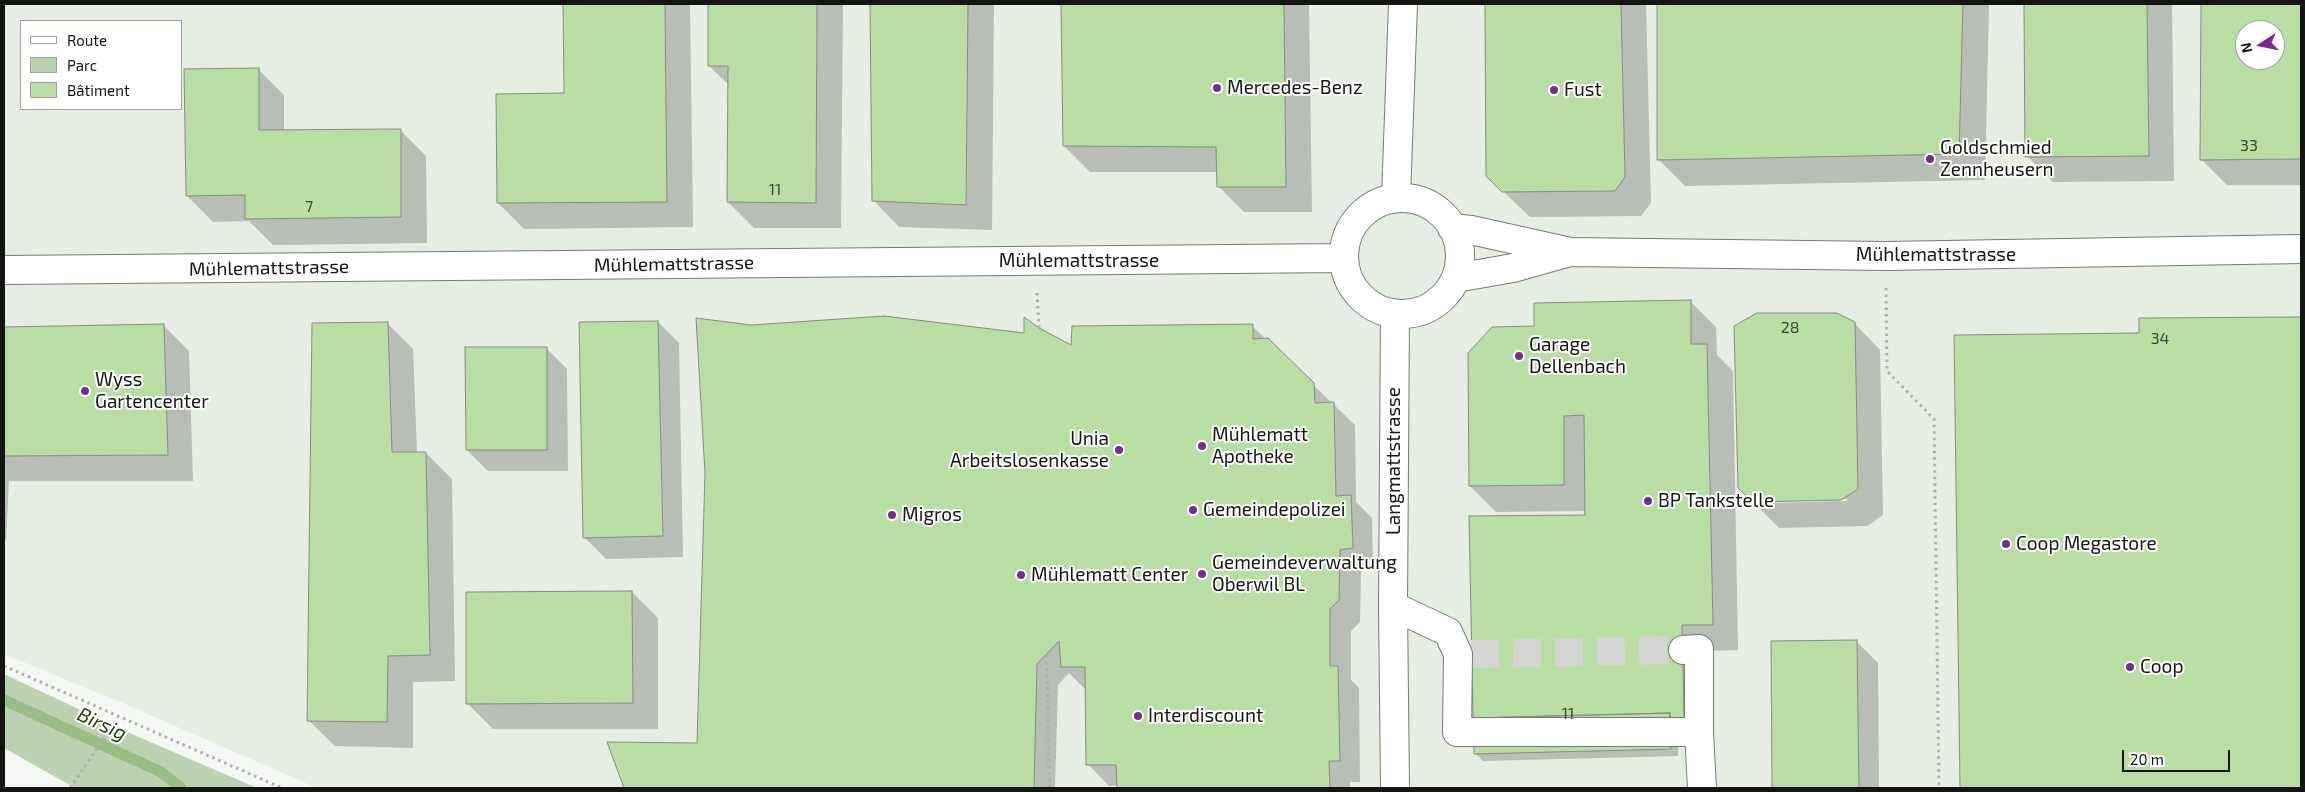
<!DOCTYPE html>
<html>
<head>
<meta charset="utf-8">
<style>
  body { margin:0 }
  #map { position:relative; width:2305px; height:792px; overflow:hidden; background:#f5f7f4; font-family:"Exo 2",sans-serif }
  canvas { display:block }
  .frame { position:absolute; inset:0; border:5px solid #141413; pointer-events:none }
  .legend { position:absolute; left:20px; top:20px; width:162px; height:90px; box-sizing:border-box; background:#fff; border:1px solid #a1a1a1; margin:0; padding:6px 9px; list-style:none; font-size:15px; color:#141413 }
  .legend li { display:flex; align-items:center; gap:10px; height:25px }
  .legend b { width:25px; border:1px solid #a1a1a1 }
  .north { position:absolute; left:2235px; top:20px; width:50px; height:50px; box-sizing:border-box; background:#fff; border:1px solid #a1a1a1; border-radius:50%; rotate:259deg; font-size:14px; font-weight:700; line-height:20px; text-align:center; color:#141413 }
  .north::after { content:''; display:block; margin:auto; width:18px; height:22px; background:#7a2899; clip-path:polygon(50% 0,100% 100%,50% 72%,0 100%) }
  .scale { position:absolute; left:2122px; top:750px; width:108px; height:22px; box-sizing:border-box; border:2px solid #141413; border-top:0; padding-left:6px; font-size:15px; line-height:18px; white-space:nowrap; color:#141413; -webkit-text-stroke:4px #fff; paint-order:stroke }
</style>
</head>
<body>
<div id="map">
<canvas width="2305" height="792"></canvas>
<div class="frame"></div>
<ul class="legend">
<li><b style="height:6px;background:#fff"></b>Route</li>
<li><b style="height:14px;background:#bad2af"></b>Parc</li>
<li><b style="height:14px;background:#b8dea4"></b>Bâtiment</li>
</ul>
<div class="north">N</div>
<div class="scale">20 m</div>
</div>
<script>
const context = document.querySelector('canvas').getContext('2d');
context.lineJoin = 'round';
function paint(path, color) { context.fillStyle = color; context.fill(path, 'evenodd'); }
const toPath = rows => new Path2D(rows.map(r => 'M' + r).join(''));
function stroke(path, color, width, dash) { context.strokeStyle = color; context.lineWidth = width; context.lineCap = dash ? 'butt' : 'round'; context.setLineDash(dash || []); context.stroke(path); }
function drawText(font, color, halo, rows, align = 'center') {
  context.font = font + ' "Exo 2",sans-serif'; context.lineWidth = 4; context.setLineDash([]); context.textBaseline = 'middle'; context.strokeStyle = halo; context.fillStyle = color; for (const [text, x, y, turn = 0] of rows) {
    context.save(); context.translate(x, y); context.rotate((+turn || 0) * Math.PI / 180); context.textAlign = isNaN(turn) ? turn : align; if (halo) context.strokeText(text, 0, 0); context.fillText(text, 0, 0); context.restore();
  }
}
const built = toPath([
  [4,4,2301,4,2301,788,317,788,127,705,4,654],
  [21,21,181,21,181,109,21,109],
  [2245,30,2275,30,2275,60,2245,60]
]);
const green = toPath([
  [4,674,125,731,257,788,75,788,4,748]
]);
const shadow = toPath([
  [564,4,690,4,693,227,524,229,498,203,565,94],
  [709,4,843,4,841,228,754,228,728,202,729,85,709,66],
  [871,4,994,4,992,230,899,227,873,200],
  [1063,4,1309,4,1312,212,1244,212,1218,186,1218,172,1090,172,1064,146],
  [1486,4,1646,4,1651,203,1641,216,1530,217,1487,176],
  [1659,4,1989,4,1985,180,1685,186,1659,160],
  [2025,4,2172,4,2174,181,2053,182,2027,156],
  [2202,4,2301,4,2301,185,2227,185,2201,159],
  [2245,30,2275,30,2275,60,2245,60],
  [258,69,284,95,284,131,400,130,426,156,427,243,273,245,249,221,213,222,187,196],
  [1690,301,1716,327,1717,355,1733,371,1738,650,1708,651,1710,744,1678,739,1678,756,1483,761,1475,753,1587,516,1587,511,1496,512,1470,486,1535,327],
  [2301,318,2301,788,1961,788,1955,336,2140,334,2140,319],
  [1025,319,1072,347,1252,326,1355,425,1356,502,1372,518,1373,569,1361,571,1360,622,1351,631,1351,680,1359,688,1360,782,1350,782,1350,788,1118,788,1118,785,1109,786,1088,764,1087,688,1084,688,1069,673,1058,685,1055,788,625,788,608,744,698,745,751,327,1025,335],
  [658,322,679,343,683,557,606,559,585,538],
  [387,323,413,349,417,453,426,453,452,479,455,681,413,682,413,748,335,746,308,720],
  [1854,323,1880,350,1883,515,1867,526,1779,528,1739,488],
  [1847,499,1847,501,1763,503,1763,501],
  [163,325,189,351,193,481,9,481,6,540,4,540,4,328],
  [546,348,567,369,568,471,488,471,467,450],
  [632,592,658,618,658,729,493,729,467,703],
  [1857,642,1878,663,1879,788,1774,788,1772,643]
]);
const stream = toPath([
  [4,700,161,772,181,788]
]);
const building = toPath([
  [563,4,665,4,667,202,497,203,496,94,564,93,563,4],
  [708,4,817,4,816,203,727,202,728,66,708,66,708,4],
  [870,4,968,4,966,205,872,201,870,4],
  [1061,4,1284,4,1286,187,1217,187,1216,147,1063,146,1061,4],
  [1485,4,1621,4,1625,177,1615,191,1502,192,1486,176,1485,4],
  [1657,4,1963,4,1959,154,1657,160,1657,4],
  [2024,4,2147,4,2149,156,2025,157,2024,4],
  [2201,4,2301,4,2301,159,2200,160,2201,4],
  [2245,30,2275,30,2275,60,2245,60,2245,30],
  [259,68,259,130,401,129,401,217,245,219,245,195,186,196,184,69,259,68],
  [1691,300,1691,344,1707,344,1713,625,1682,625,1684,718,1670,719,1670,713,1473,718,1469,516,1585,515,1584,415,1564,416,1564,485,1469,486,1468,353,1492,327,1534,326,1534,303,1691,300],
  [1757,313,1837,313,1855,322,1858,489,1841,500,1752,502,1738,488,1734,326,1757,313],
  [884,316,1024,333,1024,317,1039,328,1071,345,1072,326,1253,324,1253,339,1268,338,1314,383,1315,403,1334,402,1336,496,1351,495,1353,548,1340,550,1339,600,1330,609,1330,666,1338,666,1340,761,1329,761,1330,788,1117,788,1116,765,1086,765,1085,667,1061,667,1059,641,1037,664,1034,788,624,788,607,742,697,743,705,473,696,318,751,325,884,316],
  [2301,317,2301,788,1960,788,1954,335,2139,333,2139,318,2301,317],
  [658,321,663,536,583,538,579,322,658,321],
  [388,322,392,452,426,452,430,655,388,656,387,722,307,721,312,323,388,322],
  [164,324,168,455,4,456,4,327,164,324],
  [465,347,547,347,547,450,466,450,465,347],
  [632,591,633,703,466,704,466,592,632,591],
  [1857,640,1859,788,1772,788,1771,641,1857,640],
  [1670,713,1671,749,1474,754,1473,718,1670,713]
]);
const minorTunnel = toPath([
  [1471,654,1683,650]
]);
const path = toPath([
  [1886,288,1887,371,1934,419,1939,788],
  [1037,293,1039,328],
  [1047,655,1049,788],
  [4,666,282,788],
  [70,788,118,718]
]);
const minor = toPath([
  [1396,198,1403,4],
  [1393,606,1448,632,1458,654,1457,732,1699,732,1702,788],
  [1683,650,1699,649,1699,732],
  [1395,788,1393,606,1395,314]
]);
const major = toPath([
  '1344 256a58 58 0 1 1 116 0a58 58 0 1 1-116 0Z',
  [1452,228,1471,230,1570,252,1886,256,2301,249],
  [4,270,1344,258],
  [1456,278,1513,268,1566,253]
]);
const markers = [
  [1217,88,5,"#7a2899"],
  [1554,90,5,"#7a2899"],
  [1930,159,5,"#7a2899"],
  [1519,356,5,"#7a2899"],
  [85,391,5,"#7a2899"],
  [1202,446,5,"#7a2899"],
  [1119,450,5,"#7a2899"],
  [1648,501,5,"#7a2899"],
  [1193,510,5,"#7a2899"],
  [892,515,5,"#7a2899"],
  [2006,544,5,"#7a2899"],
  [1202,574,5,"#7a2899"],
  [1021,575,5,"#7a2899"],
  [2130,667,5,"#7a2899"],
  [1138,716,5,"#7a2899"]
];
const numberNames = [
  ["33",2249,146],
  ["11",775,190],
  ["7",309,207],
  ["28",1790,328],
  ["34",2160,339],
  ["11",1568,714]
];
const poiNames = [
  ["Mercedes-Benz",1227,88],
  ["Fust",1564,90],
  ["Goldschmied",1940,148],
  ["Zennheusern",1940,170],
  ["Garage",1529,345],
  ["Dellenbach",1529,367],
  ["Wyss",95,380],
  ["Gartencenter",95,402],
  ["Mühlematt",1212,435],
  ["Apotheke",1212,457],
  ["Unia",1109,439,"right"],
  ["Arbeitslosenkasse",1109,461,"right"],
  ["BP Tankstelle",1658,501],
  ["Gemeindepolizei",1203,510],
  ["Migros",902,515],
  ["Coop Megastore",2016,544],
  ["Gemeindeverwaltung",1212,563],
  ["Oberwil BL",1212,585],
  ["Mühlematt Center",1031,575],
  ["Coop",2140,667],
  ["Interdiscount",1148,716]
];
const streetNames = [
  ["Mühlemattstrasse",1936,255],
  ["Mühlemattstrasse",1079,261],
  ["Mühlemattstrasse",674,264,-1],
  ["Mühlemattstrasse",269,268,-1],
  ["Langmattstrasse",1394,461,-90]
];
const waterNames = [
  ["Birsig",102,724,25]
];
paint(built, '#e6ede3');
paint(green, '#bad2af');
paint(shadow, '#0003');
stroke(stream, '#97bc84', 11);
paint(building, '#b8dea4');
stroke(building, '#888a87', 1);
stroke(minorTunnel, '#d3d5d2', 28, [28, 14]);
stroke(minor, '#787a77', 30);
stroke(major, '#787a77', 30);
stroke(path, '#aeb0ad', 3, [2.5, 4]);
stroke(minor, '#fff', 28);
stroke(major, '#fff', 28);
for (const [x, y, r, color] of markers) { const dot = new Path2D(); dot.arc(x, y, r, 0, 2 * Math.PI); context.fillStyle = color; context.fill(dot); stroke(dot, '#fff', 2); }
drawText('16px', '#3d4637', null, numberNames);
drawText('19px', '#141413', '#fff', poiNames, 'left');
drawText('19px', '#141413', '#fff', streetNames);
drawText('italic 20px', '#1b3d00', '#fff', waterNames);
</script>
</body>
</html>
